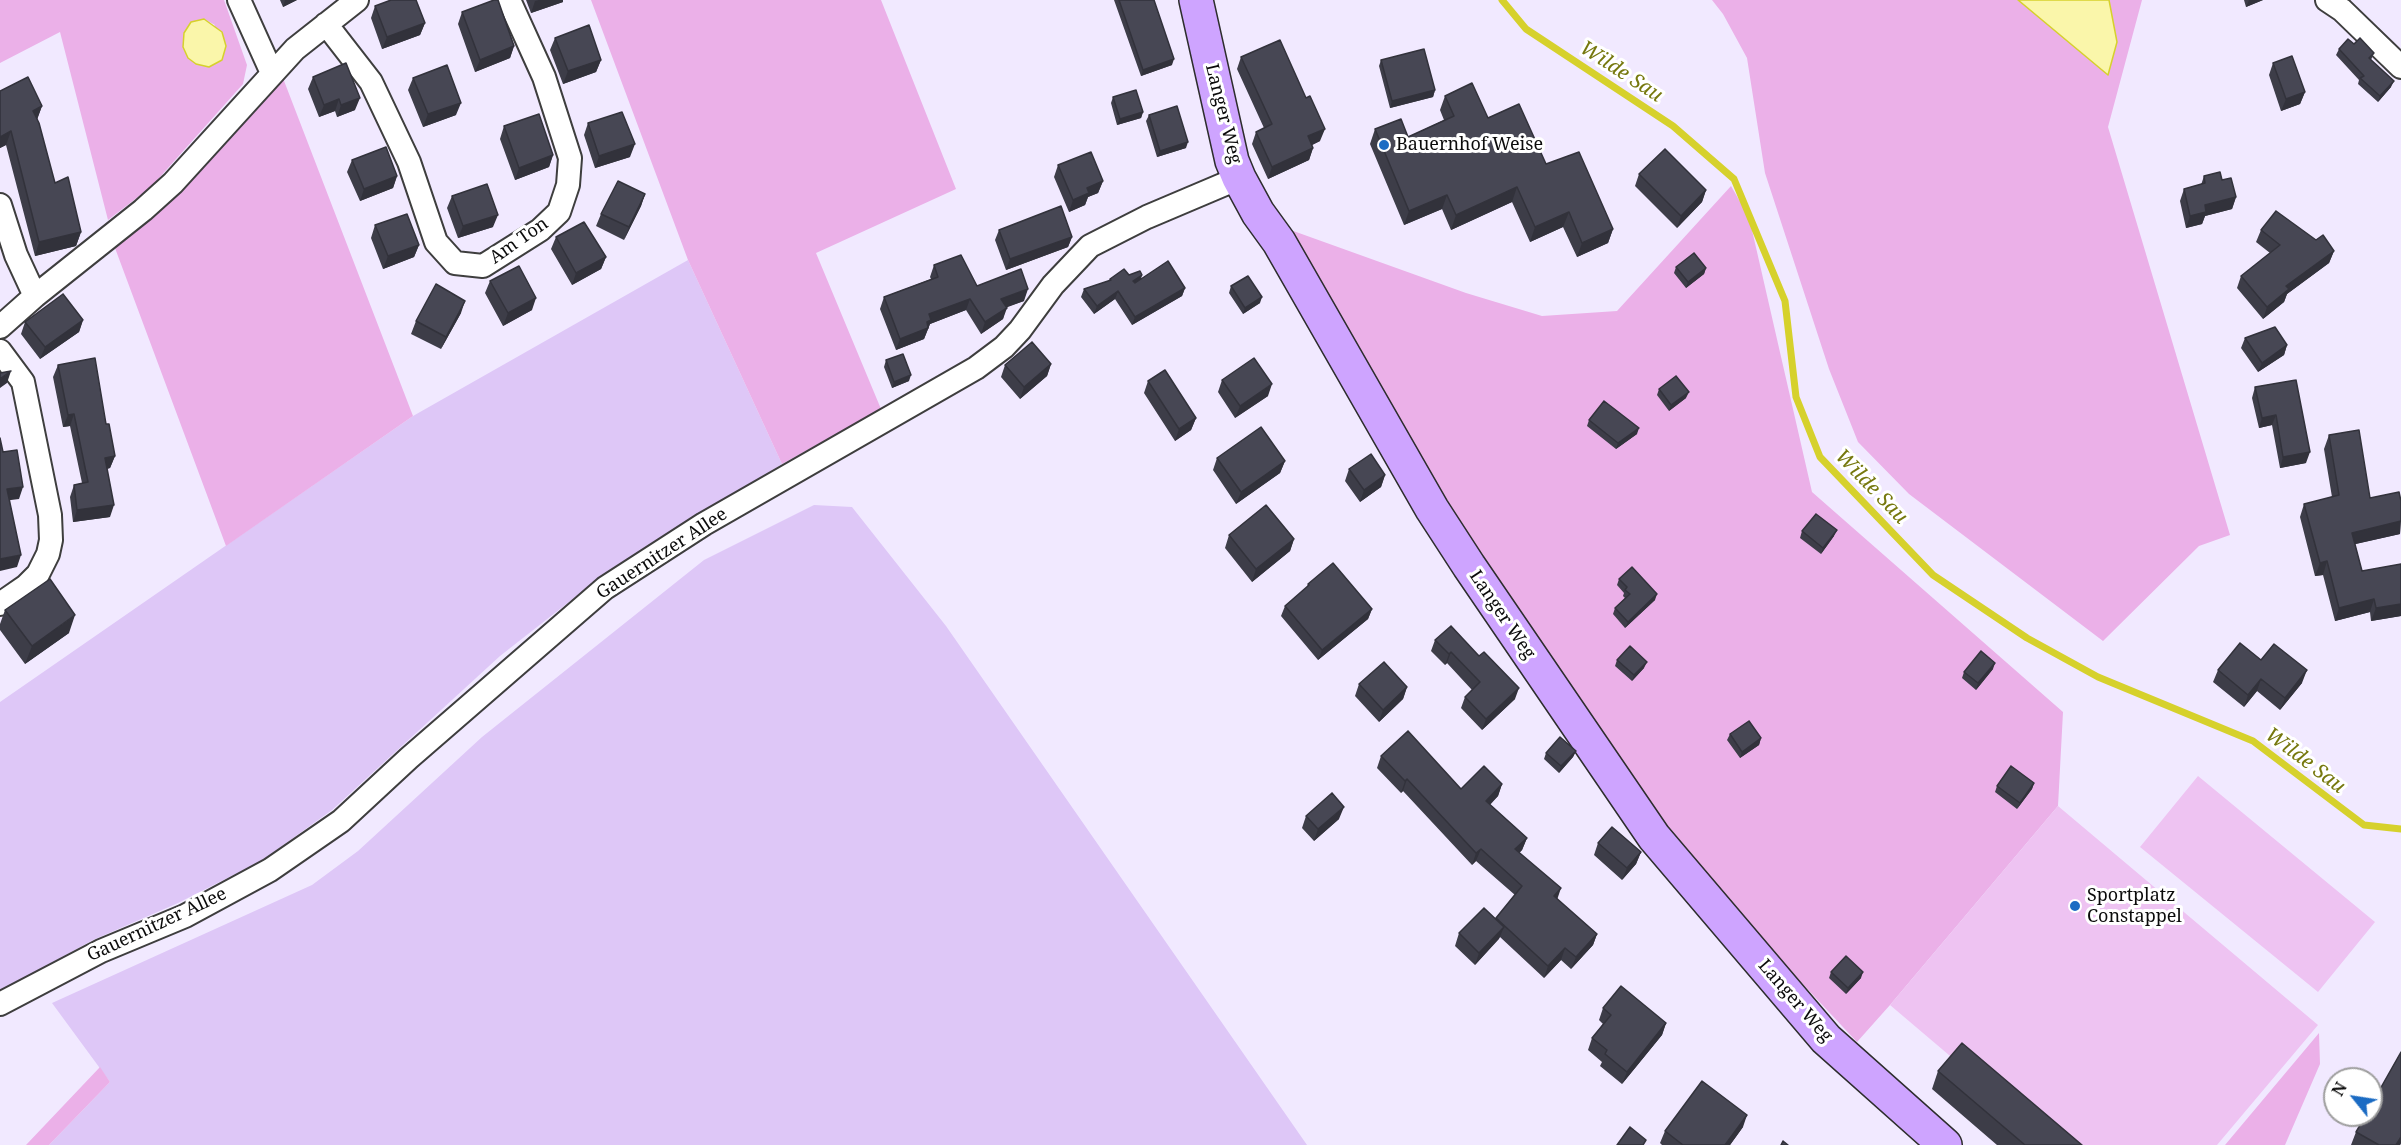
<!DOCTYPE html>
<html>
<head>
<meta charset="utf-8">
<style>
  body { margin:0 }
  #map { position:relative; width:2401px; height:1145px; overflow:hidden; background:#f1e9ff; font-family:"Noto Serif",serif }
  canvas { display:block }
  .north { position:absolute; left:2323px; top:1067px; width:60px; height:60px; box-sizing:border-box; background:#fff; border:2px solid #9d9d9d; border-radius:50%; rotate:300deg; font-size:16px; font-weight:700; line-height:24px; text-align:center; color:#0b0b0b }
  .north::after { content:''; display:block; margin:auto; width:21px; height:27px; background:#1b6bc3; clip-path:polygon(50% 0,100% 100%,50% 72%,0 100%) }
</style>
</head>
<body>
<div id="map">
<canvas width="2401" height="1145"></canvas>
<div class="north">N</div>
</div>
<script>
const context = document.querySelector('canvas').getContext('2d');
context.lineJoin = 'round';
function paint(path, color) { context.fillStyle = color; context.fill(path, 'evenodd'); }
const toPath = rows => new Path2D(rows.map(r => 'M' + r).join(''));
function stroke(path, color, width, dash) { context.strokeStyle = color; context.lineWidth = width; context.lineCap = dash ? 'butt' : 'round'; context.setLineDash(dash || []); context.stroke(path); }
function drawText(font, color, halo, rows, align = 'center') {
  context.font = font + ' "Noto Serif",serif'; context.lineWidth = 6; context.setLineDash([]); context.textBaseline = 'middle'; context.strokeStyle = halo; context.fillStyle = color; for (const [text, x, y, turn = 0] of rows) {
    context.save(); context.translate(x, y); context.rotate((+turn || 0) * Math.PI / 180); context.textAlign = isNaN(turn) ? turn : align; if (halo) context.strokeText(text, 0, 0); context.fillText(text, 0, 0); context.restore();
  }
}
const farmland = toPath([
  [688,260,782,464,611,569,500,656,332,810,261,861,178,903,93,940,0,991,0,702,413,416],
  [814,505,852,507,946,626,1307,1145,49,1145,110,1082,52,1003,312,885,358,851,482,737,704,560]
]);
const green = toPath([
  [0,0,224,0,247,65,243,84,151,187,108,220,60,32,0,63],
  [204,19,215,25,188,58,183,47,184,33,191,22],
  [591,0,881,0,956,189,816,253,881,409,782,464,688,260],
  [1712,0,2142,0,2108,127,2230,535,2199,546,2103,641,1909,494,1858,442,1829,369,1765,173,1747,58,1723,14],
  [281,73,413,416,226,546,115,248,192,177],
  [1731,186,1749,217,1812,492,2063,712,2058,806,1890,1005,1857,1042,1667,839,1417,469,1285,228,1466,293,1542,316,1617,311],
  [2319,1033,2320,1064,2285,1145,2225,1145],
  [100,1067,110,1082,49,1145,26,1145]
]);
const pitch = toPath([
  [2198,776,2375,922,2318,992,2140,847],
  [2058,806,2318,1025,2217,1145,2055,1145,1890,1005]
]);
const water = toPath([
  [2018,0,2109,0,2117,42,2108,75,2018,0],
  [204,19,222,32,226,46,222,60,209,67,196,64,188,58,183,47,184,33,191,22,204,19]
]);
const stream = toPath([
  [1502,0,1526,29,1673,126,1734,179,1785,301,1796,397,1820,457,1933,575,2027,638,2098,677,2253,741,2364,825,2401,829]
]);
const street = toPath([
  [239,0,272,73],
  [2327,0,2342,10,2401,67],
  [326,24,371,82,409,162,436,242,455,263,483,266,540,230,559,212,568,185,570,158,544,77,509,0],
  [0,205,16,255,35,296],
  [0,327,35,296,143,210,173,183,295,49,357,0],
  [0,351,23,382,50,515,51,540,48,554,38,574,26,586,0,604],
  [0,1004,101,951,185,916,270,870,341,821,409,758,605,588,704,524,976,368,1004,347,1020,330,1053,285,1090,246,1147,217,1239,178]
]);
const secondary = toPath([
  [1196,0,1232,161,1239,178,1258,213,1279,242,1432,509,1469,566,1654,837,1826,1039,1945,1145]
]);
const wall = toPath([
  [280,0,297,0,283,7],
  [526,0,563,0,563,2,531,13],
  [1114,0,1154,0,1172,65,1141,76],
  [2244,0,2263,0,2246,7],
  [375,6,425,23,420,35,382,49,371,18],
  [462,12,514,46,510,58,475,72,458,24],
  [555,38,601,60,596,72,563,84,550,50],
  [2354,44,2374,53,2371,60,2391,87,2378,102,2358,84,2359,80,2336,55,2339,49],
  [1241,57,1320,141,1312,145,1313,148,1309,160,1268,179,1252,144,1256,132,1264,128,1237,69],
  [1381,60,1435,90,1433,97,1390,108,1379,66],
  [2273,63,2305,92,2300,104,2281,111,2269,75],
  [313,77,355,110,337,117,335,111,319,117,308,89],
  [413,78,456,115,423,127,408,90],
  [0,91,42,106,37,119,55,183,81,232,76,246,35,256,6,145,0,148],
  [1445,96,1488,118,1546,164,1613,229,1608,243,1577,257,1563,227,1530,242,1512,202,1451,230,1442,209,1404,225,1370,144,1375,129,1408,137,1444,120,1440,110],
  [1113,97,1143,112,1141,118,1117,125,1111,103],
  [1149,115,1186,148,1157,157,1146,121],
  [588,123,630,157,595,168,584,135],
  [504,126,553,155,549,167,515,180,500,139],
  [352,160,397,176,393,188,360,201,347,172],
  [1058,165,1103,181,1098,193,1088,197,1085,205,1069,212,1054,177],
  [1639,174,1706,190,1702,202,1677,228,1635,186],
  [2204,176,2222,180,2236,197,2232,209,2205,216,2202,224,2186,228,2180,201,2184,189,2201,185],
  [645,194,641,206,624,240,596,226,601,214],
  [452,196,493,227,458,238,447,208],
  [375,225,419,245,414,257,383,269,371,238],
  [999,230,1072,237,1068,247,1006,270,995,240],
  [2261,230,2316,240,2334,251,2329,263,2287,294,2284,302,2263,319,2237,288,2241,276,2270,253,2256,242],
  [556,237,606,257,601,269,572,285,551,249],
  [934,265,977,286,1024,301,1006,307,1003,319,981,334,966,310,930,324,924,339,896,350,880,309,884,297,931,279,930,277],
  [1676,267,1706,268,1704,274,1686,288,1674,273],
  [1129,275,1142,275,1141,279,1185,288,1182,296,1132,325,1115,299,1094,314,1081,297,1084,289,1109,281,1110,279],
  [490,281,532,310,503,326,485,293],
  [1231,286,1260,303,1243,314,1229,293],
  [461,313,441,349,411,334,416,321],
  [83,320,79,332,40,359,21,334,25,322],
  [2245,338,2287,345,2284,355,2258,372,2241,348],
  [886,360,909,381,892,388,884,367],
  [1051,364,1047,376,1020,399,1001,377,1005,365],
  [58,365,106,424,115,456,110,468,107,469,110,517,73,522,70,497,74,485,82,483,70,426,63,427,53,377],
  [1222,380,1268,396,1235,418,1218,392],
  [2296,380,2306,463,2280,468,2272,425,2259,428,2252,398,2255,387],
  [1148,381,1196,418,1191,430,1175,441,1144,393],
  [1659,389,1686,398,1669,411,1657,395],
  [1589,420,1637,434,1616,449,1587,426],
  [2329,435,2370,498,2401,501,2400,534,2355,544,2362,571,2401,564,2401,616,2371,621,2370,612,2335,621,2323,575,2315,576,2300,517,2304,504,2332,497,2324,449],
  [1217,458,1285,461,1280,473,1236,504,1213,470],
  [1349,469,1385,475,1381,487,1360,502,1345,481],
  [1802,531,1834,536,1821,554,1800,538],
  [1229,535,1294,539,1290,551,1252,582,1225,548],
  [1619,579,1655,600,1625,628,1613,614,1615,608,1625,598,1623,596,1624,593,1617,585],
  [1308,584,1372,609,1368,619,1318,660,1281,616,1285,606,1307,587],
  [5,610,69,633,25,664,0,630,0,624],
  [1435,640,1479,656,1515,699,1482,730,1461,708,1465,697,1472,690,1447,663,1445,665,1431,651],
  [1617,660,1644,668,1632,681,1615,666],
  [2261,660,2302,683,2280,710,2257,691,2244,707,2213,682,2218,670],
  [1993,669,1976,690,1962,678,1964,672],
  [1359,684,1407,687,1403,699,1379,722,1355,696],
  [1730,734,1761,738,1759,745,1740,758,1727,740],
  [1576,751,1573,757,1559,773,1544,759,1546,753],
  [1381,756,1461,789,1502,784,1498,796,1490,805,1527,838,1522,850,1519,853,1557,899,1597,934,1593,945,1571,969,1561,960,1544,978,1500,937,1475,965,1455,946,1459,933,1495,919,1515,895,1476,861,1472,865,1403,791,1401,793,1377,768],
  [2034,783,2032,789,2017,809,1995,792,1997,786],
  [1306,816,1339,819,1314,841,1302,828],
  [1598,843,1641,852,1636,864,1622,880,1594,855],
  [1831,972,1861,978,1846,994,1829,978],
  [1603,1008,1666,1023,1662,1035,1622,1084,1600,1066,1602,1062,1588,1050,1592,1038,1603,1024,1599,1020],
  [2401,1052,2401,1143,2400,1145,2351,1145,2356,1132],
  [1938,1071,2082,1145,1997,1145,1932,1089],
  [1743,1127,1730,1145,1662,1145,1660,1143,1665,1131]
]);
const shadedWall = toPath([
  [285,0,297,0,283,7],
  [539,0,563,0,563,2,531,13,535,1],
  [2249,0,2263,0,2246,7],
  [425,23,420,35,382,49,387,37],
  [514,46,510,58,475,72,480,60],
  [1174,59,1172,65,1141,76,1143,70],
  [601,60,596,72,563,84,568,71],
  [2394,81,2391,87,2378,102,2380,96],
  [1435,90,1433,97,1390,108,1392,101],
  [2305,92,2300,104,2281,111,2286,99],
  [360,98,355,110,337,117,341,105],
  [339,99,335,111,319,117,324,105],
  [461,103,456,115,423,127,428,114],
  [42,106,37,120,33,111],
  [1143,112,1141,118,1117,125,1120,119],
  [1325,129,1320,141,1304,149,1308,136],
  [11,131,6,145,0,148,0,137],
  [1188,142,1186,148,1157,157,1160,151],
  [635,144,630,157,595,168,599,156],
  [1313,148,1309,160,1268,179,1272,167],
  [553,155,549,167,515,180,519,168],
  [397,176,393,188,360,201,364,189],
  [1103,181,1098,193,1088,197,1085,205,1069,212,1073,200,1087,188],
  [1517,187,1512,202,1451,230,1456,215],
  [1706,190,1702,202,1677,228,1681,216],
  [645,194,641,206,624,240,629,227],
  [1447,195,1442,209,1404,225,1409,211],
  [2236,197,2232,209,2205,216,2202,224,2186,228,2190,216,2205,205],
  [1569,212,1563,227,1530,242,1535,227],
  [498,215,493,227,458,238,463,226],
  [1613,229,1608,243,1577,257,1582,243],
  [81,232,76,246,35,256,39,242],
  [1072,237,1068,247,1006,270,1010,259],
  [419,245,414,257,383,269,388,256],
  [2334,251,2329,263,2287,294,2284,302,2263,319,2267,307,2286,286],
  [606,257,601,269,572,285,576,273],
  [1706,268,1704,274,1686,288,1688,282],
  [1142,275,1139,283,1131,289,1133,281],
  [1185,288,1182,296,1132,325,1135,317],
  [1028,289,1024,301,997,311,1001,299],
  [1118,291,1115,299,1094,314,1097,306],
  [1262,297,1260,303,1243,314,1245,308],
  [536,298,532,310,503,326,508,313],
  [970,299,966,310,930,324,924,339,896,350,900,339,929,314],
  [465,301,461,313,441,349,446,337],
  [1007,308,1003,319,981,334,985,322],
  [83,320,79,332,40,359,45,347],
  [2287,345,2284,355,2258,372,2262,363],
  [1051,364,1047,376,1020,399,1024,387],
  [11,371,7,383,0,388,0,379],
  [911,375,909,381,892,388,894,382],
  [1272,384,1268,396,1235,418,1240,406],
  [1689,392,1686,398,1669,411,1671,405],
  [74,414,70,426,63,427,68,415],
  [2276,415,2272,425,2259,428,2262,418],
  [1196,418,1191,430,1175,441,1179,429],
  [1639,428,1637,434,1616,449,1618,443],
  [2310,452,2306,463,2280,468,2283,457],
  [115,456,110,468,100,470,105,458],
  [1285,461,1280,473,1236,504,1241,492],
  [1385,475,1381,487,1360,502,1364,490],
  [23,487,19,499,3,501,7,489],
  [114,505,110,517,73,522,77,510],
  [2401,521,2400,534,2347,546,2352,533],
  [1837,530,1834,536,1821,554,1823,548],
  [1294,539,1290,551,1252,582,1256,569],
  [21,555,17,567,0,571,0,559],
  [2327,561,2323,575,2315,576,2320,563],
  [1657,594,1655,600,1625,628,1628,622],
  [2374,599,2370,612,2335,621,2339,608],
  [2401,604,2401,616,2371,621,2376,608],
  [1372,609,1368,619,1318,660,1322,650],
  [75,615,69,633,25,664,32,646],
  [1451,652,1447,663,1445,665,1449,654],
  [1647,662,1644,668,1632,681,1634,675],
  [1995,663,1993,669,1976,690,1978,683],
  [2307,670,2302,683,2280,710,2285,698],
  [2261,679,2257,691,2244,707,2248,695],
  [1407,687,1403,699,1379,722,1383,710],
  [1519,688,1515,699,1482,730,1486,719],
  [1761,738,1759,745,1740,758,1742,752],
  [1576,751,1573,757,1559,773,1561,766],
  [1407,779,1403,791,1401,793,1405,781],
  [2034,783,2032,789,2017,809,2020,803],
  [1502,784,1498,796,1481,813,1486,801],
  [1344,807,1339,819,1314,841,1318,829],
  [1527,838,1522,850,1511,861,1515,849],
  [1481,849,1476,861,1472,865,1476,853],
  [1641,852,1636,864,1622,880,1627,868],
  [1561,888,1557,900,1554,896],
  [1504,927,1499,939,1475,965,1479,953],
  [1597,934,1593,945,1571,969,1576,957],
  [1565,948,1561,960,1544,978,1548,966],
  [1863,972,1861,978,1846,994,1848,988],
  [1666,1023,1662,1035,1622,1084,1627,1072],
  [1747,1115,1743,1127,1730,1145,1725,1145],
  [2401,1137,2401,1143,2400,1145,2396,1145]
]);
const building = toPath([
  [391,0,416,0,425,23,387,37,375,6,391,0],
  [494,0,498,0,514,46,480,60,462,12,494,0],
  [1119,0,1154,0,1174,59,1143,70,1119,0],
  [589,25,601,60,568,71,555,38,589,25],
  [2360,38,2374,53,2369,58,2394,81,2380,96,2360,78,2364,76,2339,49,2348,39,2354,44,2360,38],
  [1280,40,1306,98,1310,96,1325,129,1308,136,1313,148,1272,167,1256,132,1272,124,1241,57,1280,40],
  [1424,49,1435,90,1392,101,1381,60,1424,49],
  [2292,56,2305,92,2286,99,2273,63,2292,56],
  [346,63,360,98,341,105,339,99,324,105,313,77,346,63],
  [447,65,461,103,428,114,413,78,447,65],
  [28,77,42,106,33,111,39,123,55,183,68,177,81,232,39,242,11,131,0,137,0,91,28,77],
  [1472,83,1488,118,1519,104,1546,164,1579,152,1613,229,1582,243,1569,212,1535,227,1517,187,1456,215,1447,195,1409,211,1375,129,1401,119,1408,137,1454,116,1445,96,1472,83],
  [1136,90,1143,112,1120,119,1113,97,1136,90],
  [1177,106,1188,142,1160,151,1149,115,1177,106],
  [622,112,635,144,599,156,588,123,622,112],
  [539,114,553,155,519,168,504,126,539,114],
  [386,147,397,176,364,189,352,160,386,147],
  [1665,149,1706,190,1681,216,1639,174,1665,149],
  [1091,152,1103,181,1087,188,1089,193,1073,200,1058,165,1091,152],
  [2220,172,2222,180,2231,178,2236,197,2205,205,2206,212,2190,216,2184,189,2205,183,2204,176,2220,172],
  [618,181,645,194,629,227,601,214,618,181],
  [487,184,498,215,463,226,452,196,487,184],
  [1061,206,1072,237,1010,259,999,230,1061,206],
  [2276,211,2316,240,2323,235,2334,251,2286,286,2289,289,2267,307,2241,276,2280,245,2261,230,2276,211],
  [407,214,419,245,388,256,375,225,407,214],
  [584,222,606,257,576,273,556,237,584,222],
  [1694,253,1706,268,1688,282,1676,267,1694,253],
  [961,255,977,286,1021,269,1028,289,1001,299,1007,308,985,322,970,299,929,314,931,320,927,322,928,328,900,339,884,297,938,277,934,265,961,255],
  [1168,261,1185,288,1135,317,1118,291,1097,306,1084,289,1111,280,1110,279,1124,269,1129,275,1140,271,1142,275,1133,281,1135,283,1168,261],
  [519,266,536,298,508,313,490,281,519,266],
  [1248,276,1262,297,1245,308,1231,286,1248,276],
  [436,284,465,301,446,337,416,321,436,284],
  [63,294,83,320,45,347,25,322,63,294],
  [2275,327,2287,345,2262,363,2245,338,2275,327],
  [1032,342,1051,364,1024,387,1005,365,1032,342],
  [903,354,911,375,894,382,886,360,903,354],
  [95,358,106,424,109,424,115,456,105,458,114,505,77,510,74,485,88,482,74,414,68,415,58,365,95,358],
  [1254,358,1272,384,1240,406,1222,380,1254,358],
  [1165,370,1196,418,1179,429,1148,381,1165,370],
  [11,371,0,379,0,373,11,371],
  [1676,376,1689,392,1671,405,1659,389,1676,376],
  [2296,380,2310,452,2283,457,2276,415,2262,418,2255,387,2296,380],
  [1604,401,1639,428,1618,443,1589,420,1604,401],
  [1261,427,1285,461,1241,492,1217,458,1261,427],
  [2359,430,2370,498,2399,492,2401,501,2401,521,2352,533,2362,571,2401,564,2401,604,2376,608,2374,599,2339,608,2327,561,2320,563,2304,504,2339,495,2329,435,2359,430],
  [0,438,3,452,17,450,23,487,7,489,21,555,0,559,0,438],
  [1371,454,1385,475,1364,490,1349,469,1371,454],
  [1266,505,1294,539,1256,569,1229,535,1266,505],
  [1816,514,1837,530,1823,548,1802,531,1816,514],
  [1333,563,1372,609,1322,650,1285,606,1309,585,1308,584,1333,563],
  [1632,567,1657,594,1628,622,1615,608,1630,594,1625,590,1627,587,1619,579,1632,567],
  [50,579,75,615,32,646,5,610,50,579],
  [1451,626,1479,656,1484,652,1519,688,1486,719,1465,697,1480,682,1451,652,1449,654,1435,640,1451,626],
  [2240,643,2261,660,2274,644,2307,670,2285,698,2261,679,2248,695,2218,670,2240,643],
  [1630,646,1647,662,1634,675,1617,660,1630,646],
  [1981,651,1995,663,1978,683,1964,672,1981,651],
  [1384,662,1407,687,1383,710,1359,684,1384,662],
  [1749,721,1761,738,1742,752,1730,734,1749,721],
  [1408,731,1461,789,1484,766,1502,784,1486,801,1527,838,1515,849,1561,888,1554,896,1597,934,1576,957,1565,948,1548,966,1496,918,1522,886,1481,849,1476,853,1407,779,1405,781,1381,756,1408,731],
  [1560,737,1576,751,1561,766,1546,753,1560,737],
  [2011,766,2034,783,2020,803,1997,786,2011,766],
  [1332,793,1344,807,1318,829,1306,816,1332,793],
  [1612,827,1641,852,1627,868,1598,843,1612,827],
  [1484,908,1504,927,1479,953,1459,933,1484,908],
  [1846,956,1863,972,1848,988,1831,972,1846,956],
  [1621,986,1666,1023,1627,1072,1605,1054,1607,1050,1592,1038,1611,1015,1603,1008,1621,986],
  [1962,1043,2082,1145,2025,1145,1938,1071,1962,1043],
  [2401,1052,2401,1137,2396,1145,2379,1145,2356,1132,2366,1115,2371,1115,2371,1105,2401,1052],
  [1702,1081,1747,1115,1725,1145,1683,1145,1665,1131,1702,1081],
  [1630,1127,1646,1140,1643,1145,1617,1145,1630,1127],
  [1783,1141,1788,1145,1781,1145,1783,1141]
]);
const markers = [
  [1384,145,6,"#1b6bc3"],
  [2075,906,6,"#1b6bc3"]
];
const streetNames = [
  ["Langer Weg",1223,114,76],
  ["Am Ton",519,241,-35],
  ["Gauernitzer Allee",662,554,-33],
  ["Langer Weg",1502,615,56],
  ["Gauernitzer Allee",157,925,-25],
  ["Langer Weg",1795,1001,49]
];
const poiNames = [
  ["Bauernhof Weise",1396,145],
  ["Sportplatz",2087,896],
  ["Constappel",2087,917]
];
const waterNames = [
  ["Wilde Sau",1621,72,33],
  ["Wilde Sau",1871,487,46],
  ["Wilde Sau",2305,761,37]
];
paint(farmland, '#dec7f7');
paint(green, '#ebb0e8');
paint(pitch, '#eec3f2');
paint(water, '#faf6aa');
stroke(water, '#d6d12c', 1.5);
stroke(stream, '#d6d12c', 7);
stroke(street, '#3e3e3e', 26);
stroke(secondary, '#2d2d2d', 36);
stroke(street, '#fff', 22);
stroke(secondary, '#cea4ff', 33);
paint(wall, '#3d3d48');
paint(shadedWall, '#32323b');
paint(building, '#474754');
stroke(building, '#32323b', 1.5);
for (const [x, y, r, color] of markers) { const dot = new Path2D(); dot.arc(x, y, r, 0, 2 * Math.PI); context.fillStyle = color; context.fill(dot); stroke(dot, '#fff', 2); }
drawText('18px', '#0b0b0b', '#fff', streetNames);
drawText('18px', '#0b0b0b', '#fff', poiNames, 'left');
drawText('italic 20px', '#76780e', '#fff', waterNames);
</script>
</body>
</html>
